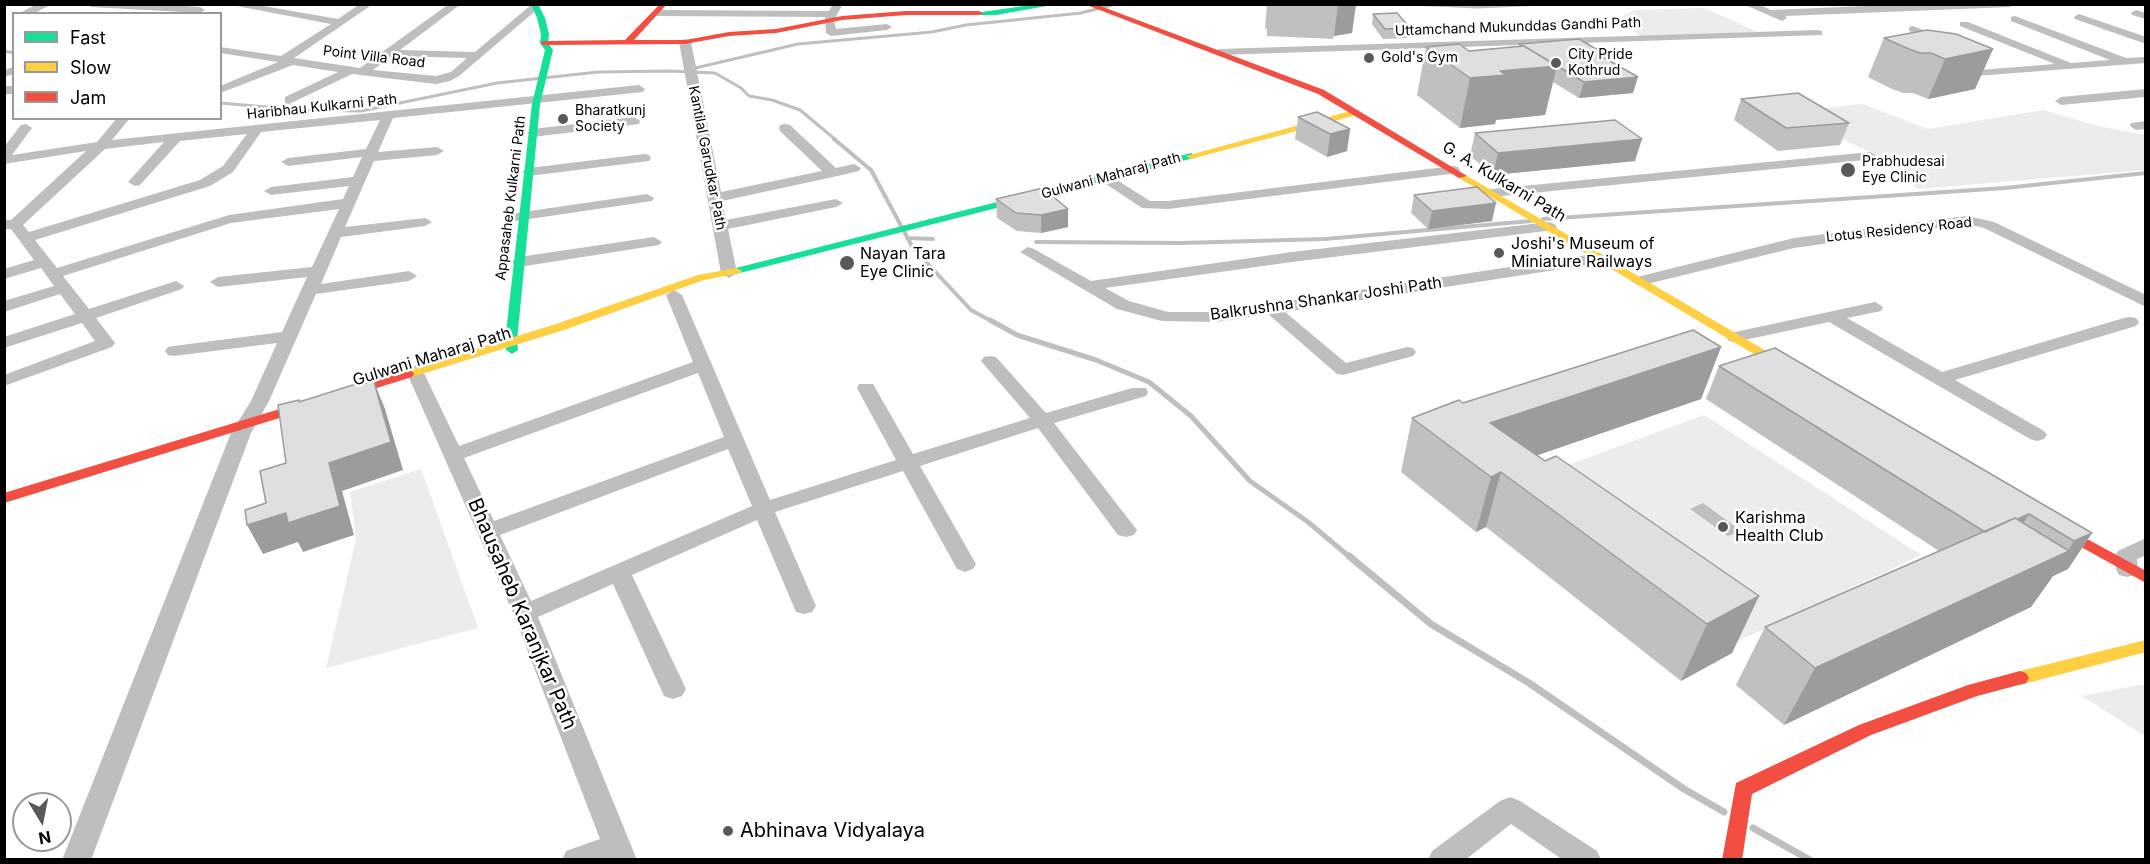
<!DOCTYPE html>
<html>
<head>
<meta charset="utf-8">
<style>
  body { margin:0 }
  #map { position:relative; width:2150px; height:864px; overflow:hidden; background:#fff; font-family:Inter,sans-serif }
  canvas { display:block }
  .frame { position:absolute; inset:0; border:6px solid #000; pointer-events:none }
  .legend { position:absolute; left:12px; top:12px; width:210px; height:108px; box-sizing:border-box; background:#fff; border:2px solid #999; margin:0; padding:8px 10px; list-style:none; font-size:18px; color:#000 }
  .legend li { display:flex; align-items:center; gap:12px; height:30px }
  .legend b { width:30px; border:2px solid #999 }
  .north { position:absolute; left:12px; top:792px; width:60px; height:60px; box-sizing:border-box; background:#fff; border:2px solid #999; border-radius:50%; rotate:170deg; font-size:16px; font-weight:700; line-height:24px; text-align:center; color:#000 }
  .north::after { content:''; display:block; margin:auto; width:21px; height:27px; background:#595959; clip-path:polygon(50% 0,100% 100%,50% 72%,0 100%) }
</style>
</head>
<body>
<div id="map">
<canvas width="2150" height="864"></canvas>
<div class="frame"></div>
<ul class="legend">
<li><b style="height:8px;background:#16e098"></b>Fast</li>
<li><b style="height:8px;background:#ffcf43"></b>Slow</li>
<li><b style="height:8px;background:#f24e42"></b>Jam</li>
</ul>
<div class="north">N</div>
</div>
<script>
const context = document.querySelector('canvas').getContext('2d');
context.lineJoin = 'round';
function paint(path, color) { context.fillStyle = color; context.fill(path, 'evenodd'); }
const toPath = rows => new Path2D(rows.map(r => 'M' + r).join(''));
function stroke(path, color, width, dash) { context.strokeStyle = color; context.lineWidth = width; context.lineCap = dash ? 'butt' : 'round'; context.setLineDash(dash || []); context.stroke(path); }
function drawText(font, color, halo, rows, align = 'center') {
  context.font = font + ' Inter,sans-serif'; context.lineWidth = 5; context.setLineDash([]); context.textBaseline = 'middle'; context.strokeStyle = halo; context.fillStyle = color; for (const [text, x, y, turn = 0] of rows) {
    context.save(); context.translate(x, y); context.rotate((+turn || 0) * Math.PI / 180); context.textAlign = isNaN(turn) ? turn : align; if (halo) context.strokeText(text, 0, 0); context.fillText(text, 0, 0); context.restore();
  }
}
const green = toPath([
  [1704,8,1758,32,1642,37,1616,20,1634,10],
  [1863,104,1928,129,2043,110,2098,126,2145,135,2145,170,1918,189,1868,151,1784,112],
  [1704,415,1921,555,1736,642,1530,479],
  [421,469,478,628,326,668,356,539,350,492],
  [2145,684,2145,736,2082,696]
]);
const water = toPath([
  [1703,503,1741,531,1728,536,1690,509]
]);
const streamFar3 = toPath([
  [1412,4,1477,7,1546,4],
  [4,51,14,53],
  [691,69,798,44,932,32,966,25,1081,13,1116,4],
  [669,71,715,73,741,88,749,96,772,100,800,110,836,140],
  [220,103,302,110,361,111,497,83,598,72,670,71]
]);
const streamFar2 = toPath([
  [834,139,871,170,913,248,971,310,993,322],
  [1543,219,2005,188,2146,173],
  [907,238,933,239],
  [1036,242,1182,243,1325,239,1531,221]
]);
const streamFar1 = toPath([
  [990,320,1017,335,1096,360,1149,382,1191,416,1250,481,1308,522,1351,558]
]);
const stream = toPath([
  [1349,556,1431,624,1529,683,1684,789,1724,812],
  [1753,828,1810,860]
]);
const street = toPath([
  [37,4,52,4,33,14,18,14,37,4],
  [86,4,156,4,200,7,205,10,200,13,91,7,86,4],
  [226,4,252,4,338,19,360,4,373,4,294,58,360,68,449,4,461,4,400,50,475,52,531,5,540,7,459,76,450,81,436,84,352,74,289,104,285,103,285,97,338,72,293,65,220,93,220,86,278,62,220,53,220,47,281,56,331,24,226,4],
  [391,56,467,58,451,72,436,76,373,70,391,56],
  [833,4,843,4,834,20,836,29,887,24,892,27,887,30,831,36,826,33,825,17,656,16,651,13,656,10,829,11,833,4],
  [1743,4,1758,4,1771,10,1914,4,2015,4,2010,7,1785,16,1787,18,1782,21,1743,4],
  [2136,10,2146,13,2146,19,2132,15,2131,13,2136,10],
  [2079,14,2146,37,2146,44,2075,19,2074,17,2079,14],
  [2015,16,2126,58,2146,57,2146,63,1976,76,1974,74,1980,70,2055,64,1960,26,1960,22,1968,22,2071,63,2110,60,2011,21,2011,17,2015,16],
  [1913,26,1948,39,1949,41,1944,44,1909,31,1909,27,1913,26],
  [1818,30,1822,31,1822,35,1219,55,1213,52,1219,49,1818,30],
  [685,39,691,42,721,192,822,171,780,131,779,128,780,125,785,124,790,125,836,168,854,164,861,168,859,171,833,177,722,201,726,220,836,199,843,203,836,207,728,229,737,273,729,278,721,273,679,42,685,39],
  [14,67,14,74,4,77,4,70,14,67],
  [639,85,645,89,643,92,393,118,378,152,437,147,444,151,437,155,374,161,345,227,425,218,432,222,425,226,341,237,321,284,409,271,417,276,409,281,316,294,269,401,251,433,91,860,62,860,231,433,251,401,277,343,174,356,168,355,165,351,168,347,174,346,282,332,307,277,218,287,210,282,218,277,312,267,339,209,231,223,63,276,89,309,176,281,184,286,182,289,96,318,115,343,112,347,4,386,4,375,95,341,82,323,4,348,4,337,75,314,60,294,4,312,4,301,54,286,41,268,4,279,4,269,34,260,11,229,4,229,4,220,11,220,86,151,4,164,4,147,21,125,26,124,32,128,12,155,97,142,117,118,130,118,112,140,639,85],
  [380,120,366,149,288,158,281,162,288,166,362,157,353,177,271,187,264,191,271,195,349,186,343,199,229,215,57,268,35,240,210,186,233,172,261,132,380,120],
  [247,134,223,166,200,180,29,232,23,225,105,149,164,142,128,182,135,186,140,185,180,141,247,134],
  [4,86,14,86,14,94,4,94,4,86],
  [2146,89,2146,97,2061,105,2055,101,2061,97,2146,89],
  [634,117,640,121,639,124,533,137,527,133,533,129,634,117],
  [2146,121,2146,129,2136,130,2130,126,2131,123,2146,121],
  [1870,152,1877,156,1875,159,1492,197,1485,193,1492,189,1870,152],
  [644,154,649,155,651,158,649,161,529,176,522,172,529,168,644,154],
  [1453,166,1458,167,1460,170,1458,173,1168,209,1142,208,1097,178,1104,174,1109,175,1150,201,1168,201,1453,166],
  [647,194,654,198,652,201,509,222,502,218,509,214,647,194],
  [1967,216,1994,222,2146,295,2146,307,1984,228,1967,224,1794,248,1639,286,1631,281,1633,278,1794,238,1967,216],
  [1549,222,1554,224,1557,227,1554,230,1292,262,1105,288,1129,301,1168,312,1217,312,1600,253,1608,258,1600,263,1285,312,1346,363,1407,347,1413,348,1416,352,1413,356,1343,375,1337,374,1268,314,1217,322,1162,321,1117,309,1020,252,1028,247,1034,249,1091,281,1292,252,1549,222],
  [654,237,662,242,659,245,519,267,511,262,519,257,654,237],
  [674,290,682,295,770,500,896,460,857,388,859,384,873,384,913,454,1030,418,981,361,984,357,990,356,996,357,1046,413,1132,388,1146,388,1148,392,1146,396,1054,423,1137,530,1134,535,1126,537,1118,535,1038,428,920,466,976,564,973,569,965,572,957,569,903,471,775,512,816,606,812,612,804,614,796,612,757,520,632,575,686,689,682,696,673,699,664,696,613,584,538,617,637,860,562,860,566,851,600,839,513,613,406,371,409,367,415,366,421,367,459,446,693,362,666,295,674,290],
  [698,373,724,437,494,521,464,458,698,373],
  [728,449,752,506,531,601,500,535,728,449],
  [1875,302,1883,307,1881,311,1847,318,1942,372,2124,318,2130,317,2136,318,2139,322,2136,326,1955,380,2044,431,2047,435,2044,439,2037,441,2030,439,1829,322,1735,342,1729,341,1726,337,1729,333,1735,332,1875,302],
  [2146,538,2146,555,2137,559,2138,569,2135,575,2127,577,2119,575,2116,569,2115,556,2118,551,2146,538],
  [1510,797,1520,801,1597,851,1601,860,1563,860,1511,824,1465,860,1428,860,1432,851,1500,801,1510,797]
]);
const fast = toPath([
  [531,4,538,4,545,18,549,34,548,43,553,50,540,104,517,341,518,350,512,354,506,350,505,341,532,104,545,50,540,43,541,34,537,18,531,4],
  [1038,4,1058,4,996,15,979,15,975,13,1038,4],
  [1191,153,1196,156,1194,158,736,274,730,271,732,269,1191,153]
]);
const slow = toPath([
  [1354,110,1358,113,1357,115,1191,159,1186,156,1354,110],
  [1462,173,1797,369,1799,372,1793,376,1789,375,1459,178,1457,176,1462,173],
  [736,268,742,271,740,273,704,280,564,330,412,377,404,377,402,374,404,371,556,324,698,275,736,268],
  [2146,640,2146,652,2020,685,2014,683,2011,678,2014,673,2020,671,2146,640]
]);
const jam = toPath([
  [660,4,667,4,634,40,685,40,729,32,776,29,842,16,906,11,979,11,983,13,979,15,906,15,842,20,776,33,729,36,685,44,544,45,540,43,544,41,625,40,660,4],
  [1084,4,1095,4,1324,90,1467,176,1459,178,1318,94,1084,4],
  [408,370,412,371,414,374,412,377,4,503,4,493,408,370],
  [2052,520,2146,571,2146,583,2047,528,2045,525,2047,522,2052,520],
  [2020,671,2026,673,2029,678,2026,683,1977,696,1871,735,1752,794,1742,860,1722,860,1736,783,1859,725,1968,685,2020,671]
]);
const wall = toPath([
  [1267,4,1356,4,1352,33,1334,36,1333,39,1267,36,1267,29,1265,28],
  [1373,14,1410,28,1408,38,1383,39,1372,24],
  [1884,38,1993,49,1975,89,1928,99,1913,93,1903,93,1892,89,1868,77],
  [1519,44,1607,59,1633,93,1579,98,1553,82,1545,115,1496,120,1495,124,1460,128,1417,95,1426,47,1469,51,1519,46],
  [1741,99,1849,123,1840,145,1778,151,1734,120],
  [1298,117,1350,129,1347,151,1327,157,1295,139],
  [1475,133,1635,161,1493,175,1470,156],
  [1414,195,1492,221,1428,229,1411,213],
  [996,199,1068,209,1068,227,1041,233,1017,231,997,218],
  [1721,347,1701,399,1537,455,1759,596,1732,653,1681,681,1486,527,1476,532,1401,472,1412,418,1463,403],
  [1719,366,2092,533,2068,569,2053,576,2031,607,1784,725,1736,685,1765,627,1939,551,1706,399]
]);
const shadedWall = toPath([
  [1338,4,1356,4,1352,33,1334,36],
  [1993,49,1975,89,1928,99,1945,59],
  [1557,66,1545,115,1496,120,1495,124,1460,128,1470,78,1500,71],
  [1638,77,1633,93,1579,98,1584,82],
  [1350,129,1347,151,1327,157,1330,134],
  [1642,139,1635,161,1493,175,1498,153],
  [1496,203,1492,221,1428,229,1432,211],
  [1068,209,1068,227,1041,233,1041,215],
  [1721,347,1701,399,1486,473,1490,423],
  [374,382,385,409,403,470,342,491,354,535,303,552,298,542,263,554,247,525,329,463],
  [1501,472,1486,527,1476,532,1491,477],
  [2029,514,2006,549,1986,532],
  [2092,533,2068,569,2053,576,2031,607,1784,725,1815,668,2067,552,2074,541],
  [1759,596,1732,653,1681,681,1707,624]
]);
const building = toPath([
  [1397,13,1410,28,1385,29,1373,14,1397,13],
  [1927,30,1956,34,1993,49,1945,59,1931,53,1920,53,1909,49,1884,38,1927,30],
  [1579,39,1608,56,1603,57,1638,77,1584,82,1524,46,1522,46,1519,44,1579,39],
  [1459,44,1469,51,1524,46,1557,66,1500,71,1506,75,1470,78,1426,47,1459,44],
  [1798,93,1849,123,1786,128,1741,99,1798,93],
  [1317,112,1350,129,1330,134,1298,117,1317,112],
  [1615,120,1642,139,1498,153,1475,133,1615,120],
  [1477,187,1496,203,1432,211,1414,195,1477,187],
  [1043,188,1068,209,1041,215,1016,213,996,199,1043,188],
  [1693,330,1721,347,1490,423,1545,461,1556,456,1759,596,1707,624,1501,472,1491,477,1412,418,1459,400,1463,403,1693,330],
  [1775,348,2092,533,2074,541,2029,514,2017,519,2015,518,1985,532,1719,366,1775,348],
  [374,382,391,442,329,463,340,506,288,523,286,513,247,525,245,510,266,503,260,471,286,463,278,405,299,400,299,402,353,385,374,382],
  [2015,518,2069,551,1815,668,1765,627,2015,518]
]);
const markers = [
  [1369,58,6,"#595959"],
  [1556,63,6,"#595959"],
  [563,119,6,"#595959"],
  [1848,170,8,"#595959"],
  [1499,253,6,"#595959"],
  [847,263,8,"#595959"],
  [1723,527,6,"#595959"],
  [728,831,6,"#595959"]
];
const farStreetnames = [
  ["Uttamchand Mukunddas Gandhi Path",1518,27,-2],
  ["Point Villa Road",374,57,7],
  ["Haribhau Kulkarni Path",322,107,-6],
  ["Kantilal Garudkar Path",707,158,79],
  ["Gulwani Maharaj Path",1111,176,-15],
  ["Appasaheb Kulkarni Path",511,198,-83],
  ["Lotus Residency Road",1899,230,-6]
];
const farPoinames = [
  ["City Pride",1568,55],
  ["Kothrud",1568,71],
  ["Gold's Gym",1381,58],
  ["Bharatkunj",575,111],
  ["Society",575,127],
  ["Prabhudesai",1862,162],
  ["Eye Clinic",1862,178]
];
const streetNames = [
  ["G. A. Kulkarni Path",1504,182,31],
  ["Balkrushna Shankar Joshi Path",1326,299,-8],
  ["Gulwani Maharaj Path",432,357,-17]
];
const poiNames = [
  ["Joshi's Museum of",1511,244],
  ["Miniature Railways",1511,262],
  ["Nayan Tara",860,254],
  ["Eye Clinic",860,272],
  ["Karishma",1735,518],
  ["Health Club",1735,536]
];
const nearStreetnames = [
  ["Bhausaheb Karanjkar Path",522,614,67]
];
const nearPoinames = [
  ["Abhinava Vidyalaya",740,831]
];
paint(green, '#ececec');
paint(water, '#bfbfbf');
stroke(streamFar3, '#bfbfbf', 3);
stroke(streamFar2, '#bfbfbf', 4);
stroke(streamFar1, '#bfbfbf', 5);
stroke(stream, '#bfbfbf', 7);
paint(street, '#bebebe');
paint(fast, '#16e098');
paint(slow, '#ffcf43');
paint(jam, '#f24e42');
paint(wall, '#c0c0c0');
paint(shadedWall, '#9c9c9c');
paint(building, '#dfdfdf');
stroke(building, '#9c9c9c', 1.5);
for (const [x, y, r, color] of markers) { const dot = new Path2D(); dot.arc(x, y, r, 0, 2 * Math.PI); context.fillStyle = color; context.fill(dot); stroke(dot, '#fff', 2); }
drawText('14px', '#000', '#fff', farStreetnames);
drawText('14px', '#000', '#fff', farPoinames, 'left');
drawText('16px', '#000', '#fff', streetNames);
drawText('16px', '#000', '#fff', poiNames, 'left');
drawText('20px', '#000', '#fff', nearStreetnames);
drawText('20px', '#000', '#fff', nearPoinames, 'left');
</script>
</body>
</html>
